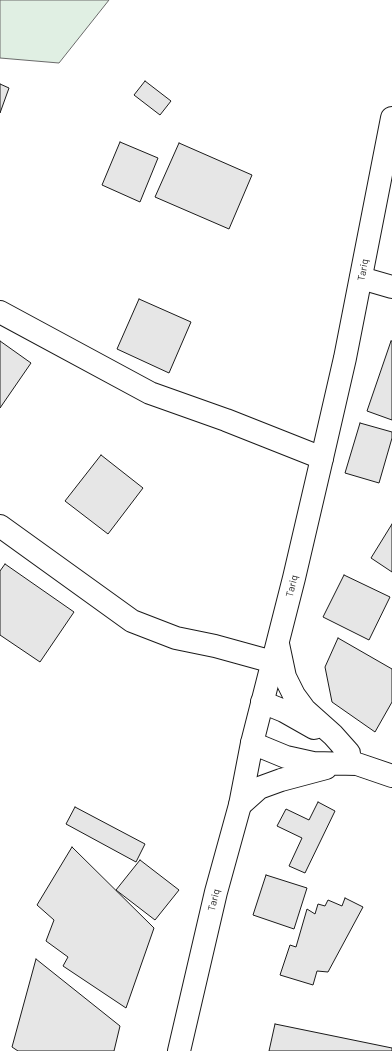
<!DOCTYPE html>
<html>
<head>
<meta charset="utf-8">
<style>
  body { margin:0 }
  canvas { display:block; background:#fff }
</style>
</head>
<body>
<canvas width="392" height="1051"></canvas>
<script>
const context = document.querySelector('canvas').getContext('2d');
context.lineJoin = 'round';
function paint(path, color) { context.fillStyle = color; context.fill(path, 'evenodd'); }
const toPath = rows => new Path2D(rows.map(r => 'M' + r).join(''));
function stroke(path, color, width, dash) { context.strokeStyle = color; context.lineWidth = width; context.lineCap = dash ? 'butt' : 'round'; context.setLineDash(dash || []); context.stroke(path); }
function drawText(font, color, halo, rows, align = 'center') {
  context.font = font + ' Barlow,sans-serif'; context.lineWidth = 3; context.setLineDash([]); context.textBaseline = 'middle'; context.strokeStyle = halo; context.fillStyle = color; for (const [text, x, y, turn = 0] of rows) {
    context.save(); context.translate(x, y); context.rotate((+turn || 0) * Math.PI / 180); context.textAlign = isNaN(turn) ? turn : align; if (halo) context.strokeText(text, 0, 0); context.fillText(text, 0, 0); context.restore();
  }
}
const green = toPath([
  [0,0,109,0,59,63,0,58,0,0]
]);
const building = toPath([
  [145,81,171,101,160,115,134,95,145,81],
  [0,84,9,88,0,113,0,84],
  [120,142,158,158,140,202,102,185,120,142],
  [179,143,252,175,229,229,155,197,179,143],
  [139,299,191,322,169,373,117,349,139,299],
  [0,341,31,363,0,408,0,341],
  [391,341,392,341,392,420,367,411,391,341],
  [360,423,392,432,392,438,379,483,345,473,360,423],
  [101,455,143,488,108,534,65,501,101,455],
  [392,524,392,572,371,558,392,524],
  [5,564,74,612,40,662,0,635,0,571,5,564],
  [344,575,390,597,369,640,323,617,344,575],
  [338,638,392,669,392,702,375,732,332,702,325,667,338,638],
  [318,802,335,811,305,873,289,866,302,838,277,826,286,809,309,820,318,802],
  [75,807,145,844,136,862,66,824,75,807],
  [72,847,154,928,126,1008,63,966,68,957,46,941,54,920,37,905,72,847],
  [140,860,179,890,155,920,116,890,140,860],
  [266,875,307,888,294,929,253,915,266,875],
  [345,898,363,907,328,972,317,971,313,985,280,975,290,945,296,947,307,909,315,914,318,904,325,906,328,900,342,906,345,898],
  [36,959,120,1026,114,1051,18,1051,12,1047,36,959],
  [275,1024,392,1048,392,1051,269,1051,275,1024]
]);
const minor = toPath([
  [361,278,392,287],
  [0,312,150,393,226,420,322,458],
  [0,526,132,621,176,638,215,646,273,662],
  [278,644,285,677,294,695,305,710,333,735,349,753],
  [262,702,284,711,314,728],
  [252,743,286,757,313,763,357,764,392,776],
  [240,805,259,788,281,780,326,768]
]);
const major = toPath([
  [179,1051,216,892,240,805,252,743,294,578,322,458,345,358,392,118]
]);
const streetNames = [
  ["Tariq",363,270,-79],
  ["Tariq",292,586,-76],
  ["Tariq",214,900,-76]
];
paint(green, '#e0efe3');
stroke(green, '#6a6a6a', 1);
paint(building, '#e6e6e6');
stroke(building, '#1a1a1a', 1);
stroke(minor, '#1a1a1a', 24);
stroke(major, '#1a1a1a', 24);
stroke(minor, '#fff', 22);
stroke(major, '#fff', 22);
drawText('10px', '#1a1a1a', '#fff', streetNames);
</script>
</body>
</html>
